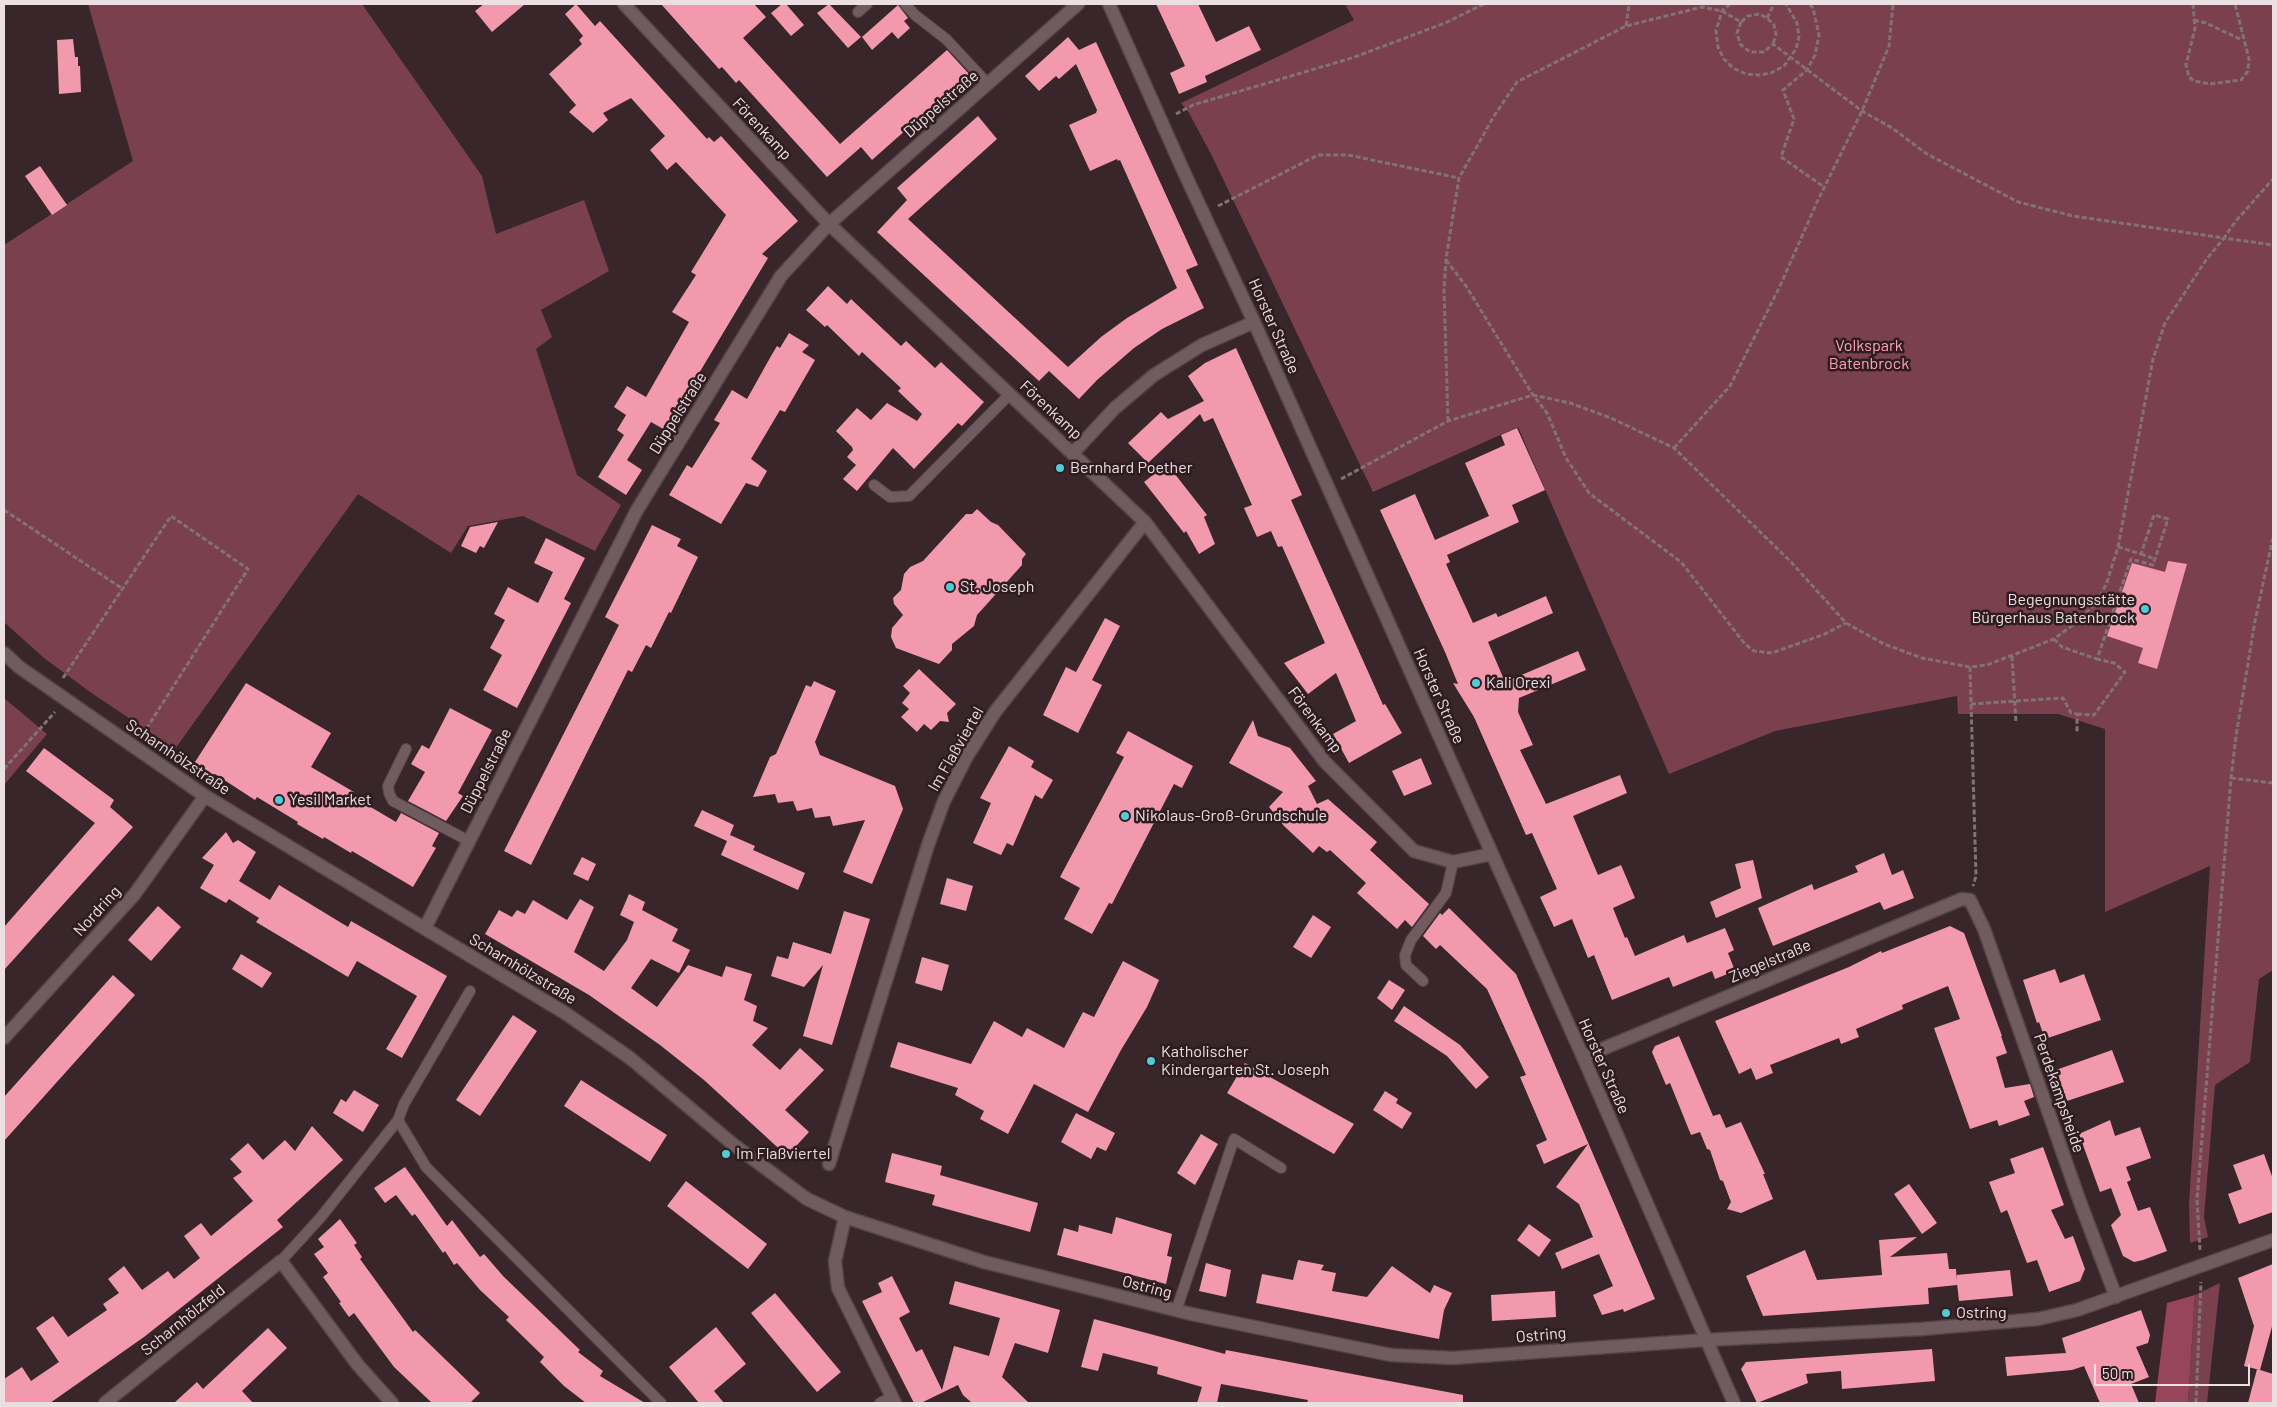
<!DOCTYPE html>
<html>
<head>
<meta charset="utf-8">
<style>
  body { margin:0 }
  #map { position:relative; width:2277px; height:1407px; overflow:hidden; background:#38262a; font-family:Barlow,sans-serif }
  canvas { display:block }
  .frame { position:absolute; inset:0; border:5px solid #ebdfe1; pointer-events:none }
  .scale { position:absolute; left:2094px; top:1364px; width:156px; height:22px; box-sizing:border-box; border:2px solid #ebdfe1; border-top:0; padding-left:6px; font-size:15px; line-height:18px; white-space:nowrap; color:#ebdfe1; -webkit-text-stroke:4px #2e1c20; paint-order:stroke }
</style>
</head>
<body>
<div id="map">
<canvas width="2277" height="1407"></canvas>
<div class="frame"></div>
<div class="scale">50 m</div>
</div>
<script>
const context = document.querySelector('canvas').getContext('2d');
context.lineJoin = 'round';
function paint(path, color) { context.fillStyle = color; context.fill(path, 'evenodd'); }
const toPath = rows => new Path2D(rows.map(r => 'M' + r).join(''));
function stroke(path, color, width, dash) { context.strokeStyle = color; context.lineWidth = width; context.lineCap = dash ? 'butt' : 'round'; context.setLineDash(dash || []); context.stroke(path); }
function drawText(font, color, halo, rows, align = 'center') {
  context.font = font + ' Barlow,sans-serif'; context.lineWidth = 5; context.setLineDash([]); context.textBaseline = 'middle'; context.strokeStyle = halo; context.fillStyle = color; for (const [text, x, y, turn = 0] of rows) {
    context.save(); context.translate(x, y); context.rotate((+turn || 0) * Math.PI / 180); context.textAlign = isNaN(turn) ? turn : align; if (halo) context.strokeText(text, 0, 0); context.fillText(text, 0, 0); context.restore();
  }
}
const green = toPath([
  [88,4,362,4,482,176,496,234,584,200,609,271,541,310,552,337,536,349,577,475,621,505,595,551,523,516,468,526,451,553,358,494,175,749,90,692,44,658,4,622,4,245,133,161],
  [1345,4,2273,4,2273,970,2259,979,2250,1062,2215,1085,2204,1217,2208,1237,2190,1243,2189,1204,2210,866,2105,912,2105,729,2058,714,1958,714,1957,696,1775,731,1669,774,1518,427,1373,492,1212,156,1189,113,1181,103,1354,20],
  [4,698,47,734,4,785],
  [2220,1283,2207,1403,2188,1403,2195,1295]
]);
const forest = toPath([
  [2195,1295,2188,1403,2155,1403,2167,1303]
]);
const building = toPath([
  [484,4,525,4,492,32,475,11],
  [576,4,595,26,600,21,707,139,709,137,714,142,721,136,798,221,762,254,768,258,665,430,651,422,627,460,642,470,626,495,598,477,624,435,617,430,626,415,614,407,627,386,646,397,689,322,672,312,696,275,691,272,726,215,676,162,667,170,650,150,665,136,631,98,603,113,608,120,593,133,569,112,576,105,549,74,582,44,579,40,583,36,565,14],
  [661,4,754,4,766,17,743,38,840,144,947,50,969,74,872,160,861,147,827,177,739,80,736,83,722,67,719,69],
  [782,4,786,4,804,25,791,36,771,13],
  [829,4,861,37,848,48,817,13],
  [1156,4,1198,4,1216,42,1249,26,1261,50,1205,76,1207,82,1179,94,1170,73,1185,66],
  [898,5,908,18,904,21,910,28,898,39,892,32,872,50,862,37],
  [1068,37,1079,50,1096,42,1198,265,1186,270,1204,308,1162,329,1134,348,1097,380,1079,399,1049,371,1039,381,877,232,907,200,897,188,978,116,997,139,908,219,1068,367,1101,337,1127,318,1177,288,1120,160,1118,161,1117,159,1090,171,1069,125,1096,113,1097,110,1076,64,1059,79,1056,76,1039,91,1025,76],
  [73,39,75,57,78,57,78,66,80,66,81,92,59,94,57,40],
  [40,166,67,205,52,215,25,176],
  [828,286,847,304,851,299,901,346,906,341,935,368,941,362,984,402,962,426,958,423,914,469,893,448,857,491,843,479,856,465,847,457,853,450,852,447,836,431,857,408,871,420,887,403,917,421,922,414,898,391,901,388,862,352,859,356,827,325,825,327,806,310],
  [789,333,809,345,802,352,815,360,785,412,780,410,751,459,767,471,758,487,746,483,721,524,669,495,687,465,692,468,720,423,714,420,732,390,747,399,771,356,777,346,780,348],
  [1236,348,1302,495,1291,500,1383,705,1385,704,1402,733,1349,763,1333,734,1356,721,1336,673,1308,694,1284,663,1325,643,1282,546,1278,547,1271,531,1257,537,1244,508,1252,505,1213,418,1204,422,1200,414,1148,463,1128,443,1161,412,1168,419,1204,401,1188,376,1205,363],
  [1517,428,1545,490,1512,505,1519,522,1447,555,1450,562,1446,564,1473,623,1496,613,1498,617,1546,596,1553,613,1488,642,1505,682,1578,651,1586,670,1519,698,1518,712,1533,745,1520,750,1546,804,1620,775,1627,793,1573,816,1598,875,1621,865,1635,898,1613,908,1625,938,1627,937,1635,956,1684,935,1687,943,1725,928,1734,950,1728,953,1735,971,1715,979,1712,971,1673,987,1669,977,1612,1000,1594,955,1588,958,1572,919,1554,927,1540,897,1557,889,1532,833,1526,835,1474,717,1453,683,1458,684,1445,652,1380,510,1415,494,1435,540,1489,516,1465,463,1505,445,1501,435],
  [1167,464,1207,515,1204,517,1215,544,1199,554,1186,531,1184,533,1144,482],
  [977,509,991,522,998,525,1026,554,1022,559,1022,565,977,615,974,626,952,644,952,650,939,664,896,648,891,637,892,628,903,615,894,604,893,598,901,590,904,574,910,567,923,561,966,514,972,514],
  [498,522,484,548,480,546,476,553,461,546,470,527],
  [652,525,681,539,677,546,698,557,671,613,669,612,651,648,646,645,632,672,628,670,531,865,504,851,619,625,605,617],
  [546,538,585,558,564,599,571,603,517,708,483,690,502,655,490,648,505,620,494,614,508,587,538,603,553,572,534,563],
  [2168,561,2187,564,2157,669,2138,663,2143,648,2107,636,2132,563,2165,572],
  [1105,618,1120,626,1092,680,1102,685,1078,733,1043,715,1066,667,1076,672],
  [919,669,956,704,947,713,949,722,940,721,931,730,924,724,917,732,901,717,909,709,902,703,910,693,903,686],
  [814,681,836,691,815,742,820,755,895,786,903,809,872,884,843,872,865,820,833,826,830,816,815,818,812,808,797,811,793,801,778,803,775,794,753,797,770,757,776,754,806,685,811,687],
  [246,683,331,733,311,767,354,792,352,796,396,822,401,813,439,833,432,846,436,848,413,887,352,851,351,853,324,837,323,839,297,824,298,822,257,797,255,800,215,774,212,775,195,762],
  [450,708,492,730,458,793,463,796,446,821,408,801,425,772,411,764,422,745,429,749],
  [1253,720,1258,736,1290,748,1316,781,1308,786,1317,804,1328,799,1377,842,1370,850,1429,904,1412,927,1405,920,1397,929,1357,893,1366,883,1330,850,1327,852,1319,846,1313,853,1284,826,1269,807,1283,792,1229,763],
  [1128,731,1193,766,1182,788,1174,784,1112,904,1109,903,1092,934,1064,919,1080,888,1060,877,1124,757,1116,753],
  [1009,746,1034,761,1031,767,1053,780,1042,799,1035,795,1013,846,1007,843,1001,855,973,843,991,803,980,798],
  [44,748,114,800,110,807,133,827,4,970,4,927,95,823,26,771],
  [1421,758,1432,784,1404,796,1392,771],
  [702,810,734,825,730,835,755,846,753,850,805,873,798,890,721,855,727,841,694,826],
  [226,832,233,843,238,840,256,852,239,881,270,900,279,885,348,927,351,921,447,976,402,1058,386,1049,417,996,357,961,348,977,256,922,259,918,229,899,226,903,200,888,214,865,202,858],
  [1884,853,1892,875,1903,870,1914,898,1884,910,1880,902,1773,946,1758,908,1812,884,1814,890,1858,872,1855,866],
  [582,857,596,864,588,881,573,874],
  [1753,860,1762,898,1716,918,1710,902,1741,888,1735,864],
  [947,878,973,886,966,911,940,904],
  [629,894,645,902,642,910,678,929,672,941,690,950,679,973,651,959,631,988,657,1007,688,965,722,977,726,966,752,974,744,1000,757,1006,753,1021,768,1028,752,1045,780,1070,800,1048,824,1070,785,1110,809,1132,787,1156,704,1080,660,1045,589,995,485,934,499,910,512,917,517,910,525,914,533,900,567,920,580,899,594,907,574,952,604,971,627,940,634,922,620,915],
  [158,906,181,927,151,961,128,940],
  [1449,908,1516,974,1655,1299,1624,1312,1623,1309,1602,1315,1593,1295,1613,1286,1599,1254,1562,1269,1555,1253,1593,1237,1579,1204,1556,1187,1588,1144,1544,1164,1536,1145,1547,1140,1520,1077,1526,1075,1487,989,1440,945,1436,949,1423,936,1440,913,1442,915],
  [844,911,870,919,832,1045,803,1036,823,965,804,987,771,976,777,956,788,959,793,942,831,954],
  [1313,915,1331,927,1311,958,1293,947],
  [1950,926,1964,933,2002,1036,2001,1036,2007,1053,1996,1057,2005,1088,2030,1084,2034,1097,2024,1101,2030,1115,1999,1126,1997,1120,1970,1129,1934,1028,1960,1019,1948,986,1902,1005,1903,1009,1856,1029,1859,1037,1841,1044,1839,1038,1770,1065,1773,1073,1756,1080,1751,1068,1739,1074,1715,1021,1849,967,1881,951,1882,953],
  [241,954,272,973,262,988,232,969],
  [922,957,949,965,942,991,915,983],
  [1123,961,1159,980,1147,1007,1121,1050,1088,1112,1034,1084,1008,1134,980,1119,984,1111,955,1095,958,1088,890,1067,898,1042,971,1064,994,1021,1022,1037,1027,1028,1064,1048,1083,1012,1094,1017],
  [2055,969,2060,983,2084,974,2101,1020,2045,1039,2039,1022,2037,1023,2023,980],
  [113,975,135,995,4,1141,4,1097],
  [1389,980,1405,990,1392,1010,1377,998],
  [1404,1006,1460,1045,1489,1077,1476,1089,1447,1056,1394,1021],
  [513,1015,537,1031,480,1116,456,1100],
  [1679,1036,1713,1116,1720,1114,1726,1128,1741,1122,1765,1174,1763,1174,1773,1199,1741,1213,1727,1209,1731,1202,1723,1181,1720,1180,1710,1150,1707,1149,1700,1132,1691,1135,1670,1083,1666,1085,1652,1052,1655,1046],
  [2112,1050,2124,1082,2067,1101,2056,1070],
  [1245,1063,1354,1124,1334,1154,1227,1093],
  [581,1080,667,1135,650,1162,564,1106],
  [354,1090,379,1105,363,1132,333,1113,341,1099,346,1102],
  [1385,1091,1398,1099,1396,1103,1412,1113,1402,1129,1373,1110],
  [1076,1113,1115,1133,1106,1151,1097,1147,1091,1159,1061,1142],
  [2110,1120,2115,1136,2140,1127,2151,1158,2126,1167,2131,1180,2127,1182,2138,1211,2150,1207,2167,1251,2143,1260,2134,1262,2123,1256,2111,1225,2121,1215,2111,1188,2100,1192,2079,1134],
  [312,1126,343,1160,277,1220,283,1227,144,1337,50,1403,4,1403,4,1379,22,1367,31,1381,59,1362,36,1328,53,1316,68,1337,107,1310,103,1304,119,1293,108,1279,124,1266,142,1290,168,1271,174,1279,200,1258,184,1236,201,1223,211,1236,253,1201,233,1178,242,1172,230,1159,248,1143,263,1160,285,1140,295,1151],
  [1201,1134,1218,1144,1195,1185,1177,1173],
  [2043,1147,2064,1205,2051,1210,2065,1239,2073,1236,2085,1269,2080,1281,2049,1292,2037,1260,2027,1263,2007,1210,2001,1213,1989,1182,2015,1173,2010,1159],
  [892,1153,942,1166,940,1175,1038,1203,1030,1232,932,1205,935,1195,885,1182],
  [2264,1154,2273,1179,2273,1212,2239,1224,2228,1194,2242,1189,2233,1165],
  [405,1167,447,1226,452,1220,480,1257,484,1254,504,1277,580,1350,578,1352,603,1371,600,1376,645,1403,586,1403,564,1386,540,1362,544,1357,506,1320,509,1317,480,1290,457,1263,454,1265,445,1251,443,1253,415,1214,412,1216,396,1195,385,1203,374,1188],
  [686,1181,767,1244,748,1269,667,1206],
  [1909,1184,1937,1223,1922,1234,1894,1194],
  [1116,1217,1172,1234,1167,1256,1172,1257,1166,1284,1057,1255,1064,1228,1078,1232,1079,1225,1112,1234],
  [340,1219,357,1243,354,1245,362,1257,360,1259,413,1332,415,1330,480,1393,470,1403,432,1403,394,1367,354,1313,349,1317,339,1303,341,1302,323,1277,328,1273,314,1254,324,1247,318,1239],
  [1529,1224,1551,1240,1539,1257,1517,1240],
  [1917,1237,1890,1257,1947,1253,1949,1269,1956,1269,1957,1285,1928,1288,1929,1304,1763,1316,1746,1276,1805,1250,1817,1280,1882,1275,1879,1240],
  [1298,1260,1324,1265,1321,1270,1336,1273,1332,1291,1367,1297,1392,1266,1430,1293,1434,1285,1452,1293,1444,1310,1439,1339,1256,1303,1262,1274,1293,1280],
  [1206,1263,1231,1270,1226,1297,1199,1291],
  [2273,1264,2273,1323,2260,1370,2244,1366,2254,1326,2238,1278],
  [2010,1270,2013,1296,1959,1301,1956,1275],
  [892,1276,910,1312,899,1318,916,1352,922,1349,942,1390,954,1346,989,1356,1000,1318,949,1304,955,1281,1060,1310,1048,1353,1015,1343,1002,1377,1029,1403,972,1403,963,1395,958,1385,921,1403,914,1403,862,1301,882,1292,878,1283],
  [1555,1291,1556,1317,1492,1321,1491,1295],
  [775,1293,841,1372,817,1392,751,1313],
  [2141,1310,2150,1335,2148,1343,2136,1347,2149,1377,2131,1384,2139,1403,2100,1403,2084,1366,2072,1370,2007,1376,2005,1357,2066,1353,2062,1338],
  [1094,1319,1225,1354,1226,1350,1463,1395,1463,1403,1307,1403,1308,1400,1221,1384,1217,1403,1197,1403,1202,1387,1157,1374,1158,1367,1103,1353,1098,1371,1081,1367],
  [716,1327,746,1364,714,1391,724,1403,699,1403,669,1367],
  [268,1328,287,1348,242,1391,253,1403,174,1403,197,1382,203,1389],
  [1932,1349,1935,1381,1842,1389,1841,1371,1806,1374,1808,1383,1757,1403,1741,1369,1746,1362],
  [2257,1369,2273,1374,2273,1403,2248,1403]
]);
const path = toPath([
  [1730,4,1722,11,1716,31,1718,47,1724,59,1733,68,1746,74,1760,75,1771,73,1784,66,1796,49,1799,37,1797,23,1786,4],
  [1810,4,1813,8,1819,35,1815,55,1807,70,1783,90,1794,119,1781,157,1824,187],
  [2193,4,2195,28,2186,65,2189,77,2194,81,2210,84,2241,80,2248,71,2249,59,2235,4],
  [1767,18,1774,4],
  [2194,20,2206,23,2242,40],
  [1741,22,1737,33,1740,44,1750,52,1764,52,1773,44,1862,111,1892,128,1927,154,2018,202,2073,216,2224,238,2235,222,2273,179],
  [1626,26,1629,4],
  [1176,114,1193,105,1352,58,1445,23,1484,4],
  [1218,206,1318,155,1348,155,1459,178],
  [1446,260,1466,286,1533,395,1547,413,1566,458,1589,493,1681,562,1745,644,1754,651,1772,653,1825,634,1846,623],
  [1448,421,1444,290,1446,259,1459,178,1494,116,1517,82,1626,26,1702,7,1722,11,1741,22,1748,16,1759,14,1767,18,1774,25,1776,35,1773,44],
  [1674,448,1730,386,1780,286,1817,202,1862,111,1889,46,1893,4],
  [1341,479,1448,421,1533,395,1570,403,1611,418,1674,448,1791,562,1846,623,1884,644,1922,658,1970,667,1987,665,2054,639,2078,621,2098,601,2107,582,2118,547,2153,359,2165,323,2206,260,2224,238,2273,245],
  [4,510,123,589],
  [2141,554,2155,559],
  [2054,639,2062,647,2097,659,2131,559,2153,565,2168,519,2154,515,2141,554,2118,547],
  [2012,656,2016,723],
  [1970,667,1976,876,1973,886],
  [63,678,171,516,248,569,143,734],
  [1971,704,2063,698,2071,713,2077,714,2077,732],
  [2077,714,2094,715,2125,672,2114,663,2097,659],
  [4,769,55,712],
  [2231,778,2273,783],
  [2200,1250,2197,1200,2231,778,2236,736,2255,621,2273,537],
  [2196,1403,2201,1282]
]);
const lane = toPath([
  [905,4,915,15,946,39,988,84],
  [858,12,867,4],
  [874,485,890,497,909,496,1010,394],
  [406,749,388,786,389,793,393,801,469,841],
  [1423,981,1406,965,1405,955,1411,940,1446,893,1453,862],
  [398,1120,426,1167,661,1403],
  [281,1261,321,1217,398,1120,404,1104,470,991],
  [1176,1311,1234,1139,1281,1168],
  [880,1403,892,1397]
]);
const street = toPath([
  [624,4,829,224,1145,522,1325,762,1414,851,1453,862,1492,854],
  [1073,453,1115,408,1154,375,1202,345,1254,322],
  [425,928,637,510,781,276,829,224,1078,4],
  [1583,1057,1962,899,1970,900,1984,929,2080,1202,2116,1297],
  [829,1164,928,845,944,801,966,758,995,712,1145,522],
  [845,1217,835,1261,838,1288,895,1403],
  [105,1403,281,1261,358,1365,392,1403]
]);
const secondary = toPath([
  [1109,4,1183,170,1254,322,1583,1057,1734,1403],
  [4,653,19,667,205,796,565,1013,630,1058,734,1145,807,1199,845,1217,984,1262,1191,1314,1391,1355,1453,1358,1705,1340,1922,1329,2038,1319,2077,1310,2273,1240],
  [4,1038,134,895,205,796]
]);
const markers = [
  [1060,468,5,"#52cbd9"],
  [950,587,5,"#52cbd9"],
  [2145,609,5,"#52cbd9"],
  [1476,683,5,"#52cbd9"],
  [279,800,5,"#52cbd9"],
  [1125,816,5,"#52cbd9"],
  [1151,1061,5,"#52cbd9"],
  [726,1154,5,"#52cbd9"],
  [1946,1313,5,"#52cbd9"]
];
const streetNames = [
  ["Düppelstraße",941,104,-41],
  ["Förenkamp",762,129,47],
  ["Horster Straße",1274,326,66],
  ["Förenkamp",1051,410,43],
  ["Düppelstraße",678,413,-58],
  ["Horster Straße",1439,696,66],
  ["Förenkamp",1315,720,53],
  ["Im Flaßviertel",956,749,-60],
  ["Scharnhölzstraße",178,757,34],
  ["Düppelstraße",486,771,-63],
  ["Nordring",97,911,-48],
  ["Ziegelstraße",1770,961,-23],
  ["Scharnhölzstraße",523,969,31],
  ["Horster Straße",1604,1066,66],
  ["Perdekampsheide",2059,1093,71],
  ["Ostring",1147,1287,14],
  ["Scharnhölzfeld",183,1320,-39],
  ["Ostring",1541,1335,-5]
];
const parkNames = [
  ["Volkspark",1869,346],
  ["Batenbrock",1869,364]
];
const poiNames = [
  ["Bernhard Poether",1070,468],
  ["St. Joseph",960,587],
  ["Begegnungsstätte",2135,600,"right"],
  ["Bürgerhaus Batenbrock",2135,618,"right"],
  ["Kali Orexi",1486,683],
  ["Yesil Market",289,800],
  ["Nikolaus-Groß-Grundschule",1135,816],
  ["Katholischer",1161,1052],
  ["Kindergarten St. Joseph",1161,1070],
  ["Im Flaßviertel",736,1154],
  ["Ostring",1956,1313]
];
paint(green, '#7a404e');
paint(forest, '#96455a');
paint(building, '#f399ad');
stroke(lane, '#544548', 12);
stroke(street, '#544548', 15);
stroke(secondary, '#544548', 15);
stroke(path, '#827276', 3, [5, 2.5]);
stroke(lane, '#705b5f', 10);
stroke(street, '#705b5f', 12);
stroke(secondary, '#705b5f', 12);
for (const [x, y, r, color] of markers) { const dot = new Path2D(); dot.arc(x, y, r, 0, 2 * Math.PI); context.fillStyle = color; context.fill(dot); stroke(dot, '#2e1c20', 2); }
drawText('16px', '#ebdfe1', '#2e1c20', streetNames);
drawText('16px', '#ffa2b6', '#2e1c20', parkNames);
drawText('16px', '#ebdfe1', '#2e1c20', poiNames, 'left');
</script>
</body>
</html>
